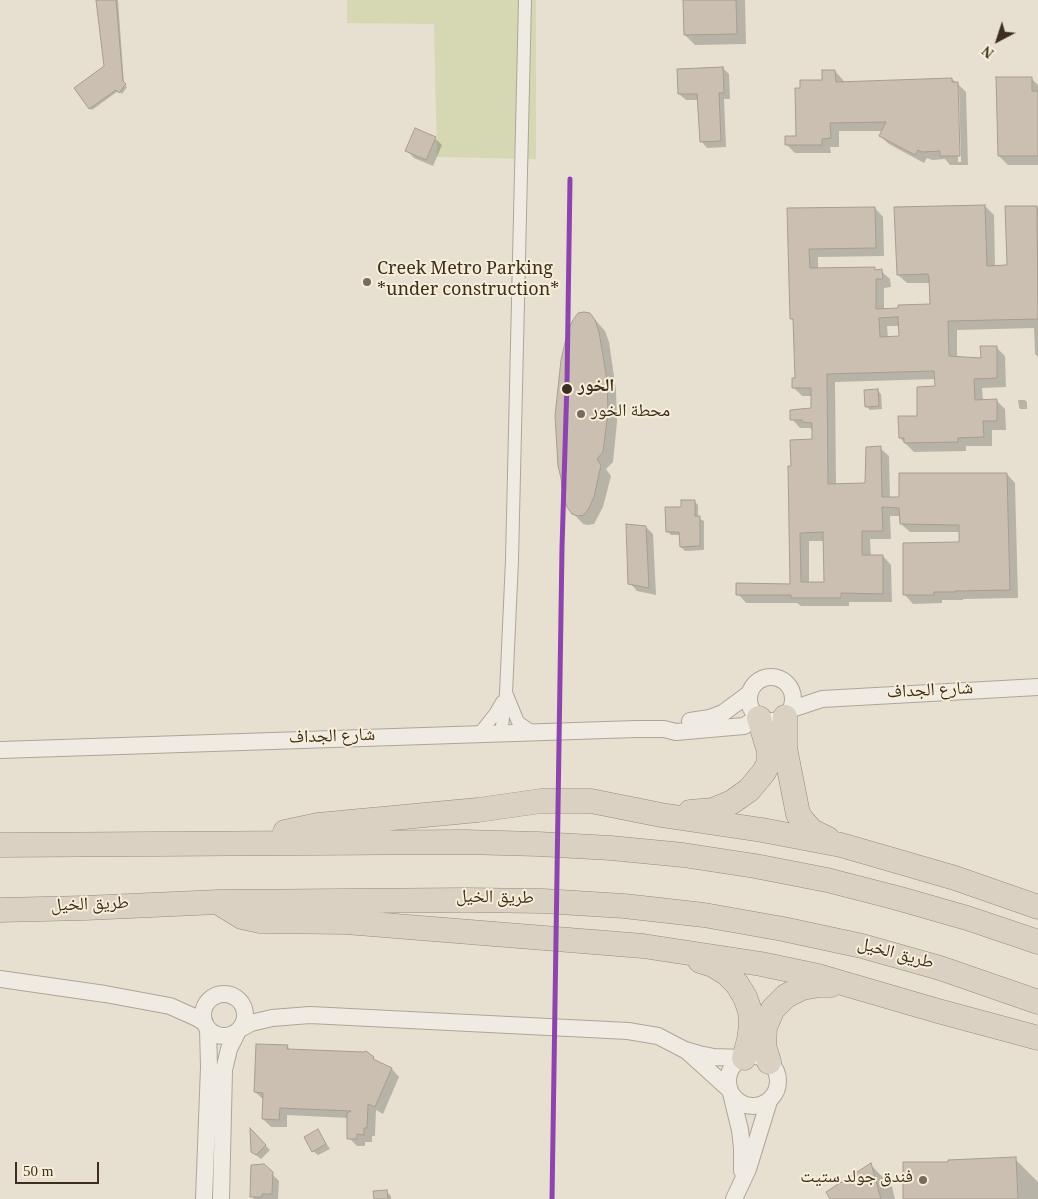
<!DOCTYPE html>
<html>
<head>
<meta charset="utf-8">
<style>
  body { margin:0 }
  #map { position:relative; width:1038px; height:1199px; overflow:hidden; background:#e7e0d1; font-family:Georgia,serif }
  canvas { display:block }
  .north { position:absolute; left:973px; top:15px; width:50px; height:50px; -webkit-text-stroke:4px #f7eed8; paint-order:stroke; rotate:220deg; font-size:14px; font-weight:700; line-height:20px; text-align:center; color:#3d2e20 }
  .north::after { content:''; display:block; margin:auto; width:18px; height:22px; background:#3d2e20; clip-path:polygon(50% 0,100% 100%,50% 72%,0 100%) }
  .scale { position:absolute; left:15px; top:1162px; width:84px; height:22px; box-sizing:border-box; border:2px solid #3d2e20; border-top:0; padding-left:6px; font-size:15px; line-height:18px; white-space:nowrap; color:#3d2e20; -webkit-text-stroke:4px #f7eed8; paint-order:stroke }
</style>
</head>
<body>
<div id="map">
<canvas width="1038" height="1199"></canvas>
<div class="north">N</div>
<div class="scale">50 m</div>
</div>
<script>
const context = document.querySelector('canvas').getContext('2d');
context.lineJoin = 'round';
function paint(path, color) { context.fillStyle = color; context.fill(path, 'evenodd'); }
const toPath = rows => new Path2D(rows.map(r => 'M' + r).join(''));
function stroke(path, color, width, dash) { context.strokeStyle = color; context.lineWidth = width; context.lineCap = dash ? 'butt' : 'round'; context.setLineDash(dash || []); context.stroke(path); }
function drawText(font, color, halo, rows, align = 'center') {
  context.font = font + ' Georgia,"Noto Naskh Arabic",serif'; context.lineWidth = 4; context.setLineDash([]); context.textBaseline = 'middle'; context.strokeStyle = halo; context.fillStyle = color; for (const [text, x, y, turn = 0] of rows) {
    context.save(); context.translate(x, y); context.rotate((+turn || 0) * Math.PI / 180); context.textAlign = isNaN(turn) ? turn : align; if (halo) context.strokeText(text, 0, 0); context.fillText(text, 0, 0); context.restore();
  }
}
const green = toPath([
  [347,0,536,0,536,159,437,157,434,24,347,23]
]);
const shadow = toPath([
  [97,0,118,0,124,84,127,87,122,94,118,91,92,110,90,108,105,67],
  [684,0,745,0,746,44,695,45,685,35],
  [723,68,729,74,730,99,724,99,726,147,707,148,701,141,699,100,686,100,679,94],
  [835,71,843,80,844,83,952,79,957,83,966,92,968,165,950,165,945,159,932,160,927,158,924,163,889,144,880,136,883,131,839,131,839,147,830,147,831,153,795,153,786,144,798,137,802,89,823,81],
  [957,85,959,88,961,162,958,162],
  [1031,78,1038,85,1038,165,1008,165,999,156],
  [435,138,442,145,433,166,414,158,407,150],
  [985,206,994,215,995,267,1008,267,1007,207,1038,207,1038,357,1035,354,1034,328,957,330,957,357,982,359,996,347,1005,356,1006,387,982,388,983,401,996,400,1005,409,1006,430,992,430,992,446,966,446,966,451,914,452,900,438,918,417,936,387,936,379,835,382,836,485,866,484,880,448,889,456,890,498,900,498,1007,474,1015,483,1018,598,963,599,963,600,942,600,942,603,913,604,905,595,960,543,960,532,910,532,901,524,901,516,890,516,891,539,870,539,871,556,883,556,891,565,892,602,849,602,849,606,801,606,797,603,746,603,738,594,792,585,792,467,813,440,813,431,810,428,800,428,792,419,813,409,812,396,802,396,794,388,796,379,794,321,791,318,788,210,875,208,883,217,884,256,818,257,818,269,875,269,877,271,881,271,890,279,891,287,884,288,884,310,931,306,930,283,907,283,898,275],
  [887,326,900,326,900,338,888,338],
  [809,541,824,541,825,583,809,584],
  [590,314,605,331,609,342,616,390,617,422,613,462,606,469,611,476,603,507,594,524,588,525,583,524,573,513],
  [878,391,881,394,882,409,870,410,866,406],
  [1018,400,1025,400,1027,402,1027,409,1020,409,1019,407],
  [694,501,698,505,698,518,704,521,704,550,685,551,681,547,681,535,671,535,667,531,682,508],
  [646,527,653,534,656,595,637,591,630,583],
  [287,1046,291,1051,373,1058,378,1063,392,1069,399,1077,383,1114,376,1110,375,1136,372,1136,372,1142,365,1142,365,1146,357,1146,349,1138,348,1118,287,1115,287,1127,271,1127,263,1119,264,1100,255,1092],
  [318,1131,330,1149,318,1155,313,1151],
  [254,1134,270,1150,261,1159,252,1152],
  [1015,1159,1038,1182,1038,1199,904,1199,949,1163],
  [871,1165,892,1187,895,1199,831,1199],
  [264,1166,279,1181,278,1199,254,1199,252,1197],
  [386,1191,391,1196,391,1199,375,1199]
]);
const building = toPath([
  [96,0,116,0,123,81,126,84,119,93,116,90,89,109,74,88,104,66,96,0],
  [683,0,736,0,737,34,684,35,683,0],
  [723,67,724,93,719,93,721,141,700,142,697,94,678,94,677,69,723,67],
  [822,70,835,70,836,82,952,78,952,82,958,82,960,156,940,156,940,151,922,152,918,150,915,155,879,136,886,122,830,123,831,138,822,139,822,145,785,145,785,136,796,136,795,88,800,88,800,80,822,80,822,70],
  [996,77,1032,77,1032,91,1038,91,1038,156,998,156,996,77],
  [415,128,436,137,426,160,405,151,415,128],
  [985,205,987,266,1007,265,1005,206,1037,206,1038,319,948,321,949,356,981,358,980,346,997,346,997,378,974,379,975,400,997,399,997,421,983,421,984,437,958,438,958,442,904,443,904,438,899,438,898,416,917,416,917,387,935,386,934,371,827,374,828,484,865,483,866,447,881,446,882,497,899,497,899,473,1007,473,1010,590,955,591,955,592,934,592,934,595,903,595,903,543,959,542,959,525,900,524,899,508,882,507,883,531,862,531,862,555,883,555,883,594,841,593,841,598,791,598,791,595,736,595,736,583,790,584,788,466,791,466,790,440,812,439,812,423,802,422,802,420,790,420,790,410,811,408,811,388,792,388,792,378,795,378,793,319,790,319,787,208,875,207,876,248,809,249,810,268,875,267,875,270,882,269,883,279,876,279,876,309,898,308,898,305,930,304,929,277,928,274,897,275,894,207,985,205],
  [898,317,899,336,880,337,879,318,898,317],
  [823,532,824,582,801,582,800,533,823,532],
  [584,312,590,313,595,320,599,332,607,380,608,412,603,452,597,459,601,465,594,497,589,508,584,515,578,516,572,514,567,507,563,496,561,478,558,466,555,416,561,360,568,330,573,320,578,313,584,312],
  [878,389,879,406,865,407,864,390,878,389],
  [681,500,695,500,695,516,700,516,700,546,680,547,679,532,666,532,665,507,681,507,681,500],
  [626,524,646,526,649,588,628,584,626,524],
  [256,1044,288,1045,287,1049,364,1052,366,1051,374,1057,373,1059,392,1068,375,1107,368,1104,367,1128,364,1128,364,1135,357,1134,357,1139,347,1139,347,1113,351,1111,280,1108,279,1120,262,1119,263,1093,254,1092,256,1044],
  [250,1128,266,1145,256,1155,251,1152,250,1128],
  [318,1129,326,1144,312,1152,304,1137,318,1129],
  [1016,1157,1018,1199,903,1199,903,1162,948,1162,948,1160,1016,1157],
  [871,1163,881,1199,830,1199,826,1192,871,1163],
  [264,1164,273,1172,272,1194,262,1194,262,1197,250,1197,251,1165,264,1164],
  [387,1190,388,1199,374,1199,373,1191,387,1190]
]);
const minor = toPath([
  [507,695,518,722,534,733],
  [479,734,495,714,502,702],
  [501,734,506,693,512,560,525,0]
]);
const tertiary = toPath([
  '749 699a22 22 0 1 1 44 0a22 22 0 1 1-44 0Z',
  [792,709,822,699,1038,687],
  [690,721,710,718,723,713,750,693],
  [0,750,636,729,664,729,676,732,744,726,758,717],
  [0,979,105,994,170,1006,197,1018,205,1023],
  '203 1015a21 21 0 1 1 42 0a21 21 0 1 1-42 0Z',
  [242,1028,251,1023,272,1018,310,1015,628,1031,658,1036,685,1050,699,1054,714,1057,744,1058],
  [687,1051,730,1090],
  '728 1081a25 25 0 1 1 50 0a25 25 0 1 1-50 0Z',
  [731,1093,740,1130,742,1148,742,1171],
  [204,1199,209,1067,208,1029],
  [221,1199,224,1070,229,1049,237,1033],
  [734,1199,748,1169,769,1101]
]);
const motorway = toPath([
  [785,717,785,748,798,814,802,820,812,831,828,839],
  [690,812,713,810,732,802,749,790,764,772,769,762,769,751,759,718],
  [285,832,318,825,478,810,541,801,591,801,661,815,762,830,841,845,955,878,1038,907],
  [0,845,465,842,538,844,611,848,683,855,755,866,827,880,897,898,967,918,1038,942],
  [219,903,242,917,260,921,346,922,643,946,761,964,818,976,938,1011,1038,1038],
  [0,910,85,908,218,902,466,900,543,901,624,906,704,915,783,929,862,946,940,968,1038,1002],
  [700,961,713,965,726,973,737,984,745,997,750,1011,751,1025,749,1040,744,1058],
  [769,1062,764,1046,765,1027,773,1009,786,996,802,988,819,985,831,985]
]);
const metro1 = toPath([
  [552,1199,562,548,567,382,570,179]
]);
const markers = [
  [367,282,5,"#786c5e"],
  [567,389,6,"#3d2e20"],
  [581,414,5,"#786c5e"],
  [923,1180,5,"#786c5e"]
];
const poiNames = [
  ["Creek Metro Parking",377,272],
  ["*under construction*",377,293],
  ["محطة الخور",591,414],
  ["فندق جولد ستيت",913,1180,"right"]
];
const stopNames = [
  ["الخور",578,389]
];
const streetNames = [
  ["شارع الجداف",930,693,-3],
  ["شارع الجداف",332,739,-2],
  ["طريق الخيل",495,900,1],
  ["طريق الخيل",90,907,-2],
  ["طريق الخيل",895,956,15]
];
paint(green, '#d6d7b3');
paint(shadow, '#0003');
paint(building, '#cbbfb2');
stroke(building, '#a89c90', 1);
stroke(minor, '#ada599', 14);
stroke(tertiary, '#ada599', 18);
stroke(motorway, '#928b80', 25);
stroke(minor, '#efebe3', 12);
stroke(tertiary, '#efebe3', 16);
stroke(motorway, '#dad1c2', 24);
stroke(metro1, '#8e44ad', 5);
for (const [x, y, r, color] of markers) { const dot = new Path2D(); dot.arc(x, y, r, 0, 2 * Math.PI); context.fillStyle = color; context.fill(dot); stroke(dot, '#f7eed8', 2); }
drawText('18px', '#3d2e20', '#f7eed8', poiNames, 'left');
drawText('bold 18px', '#3d2e20', '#f7eed8', stopNames, 'left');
drawText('18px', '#3d2e20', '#f7eed8', streetNames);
</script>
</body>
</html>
